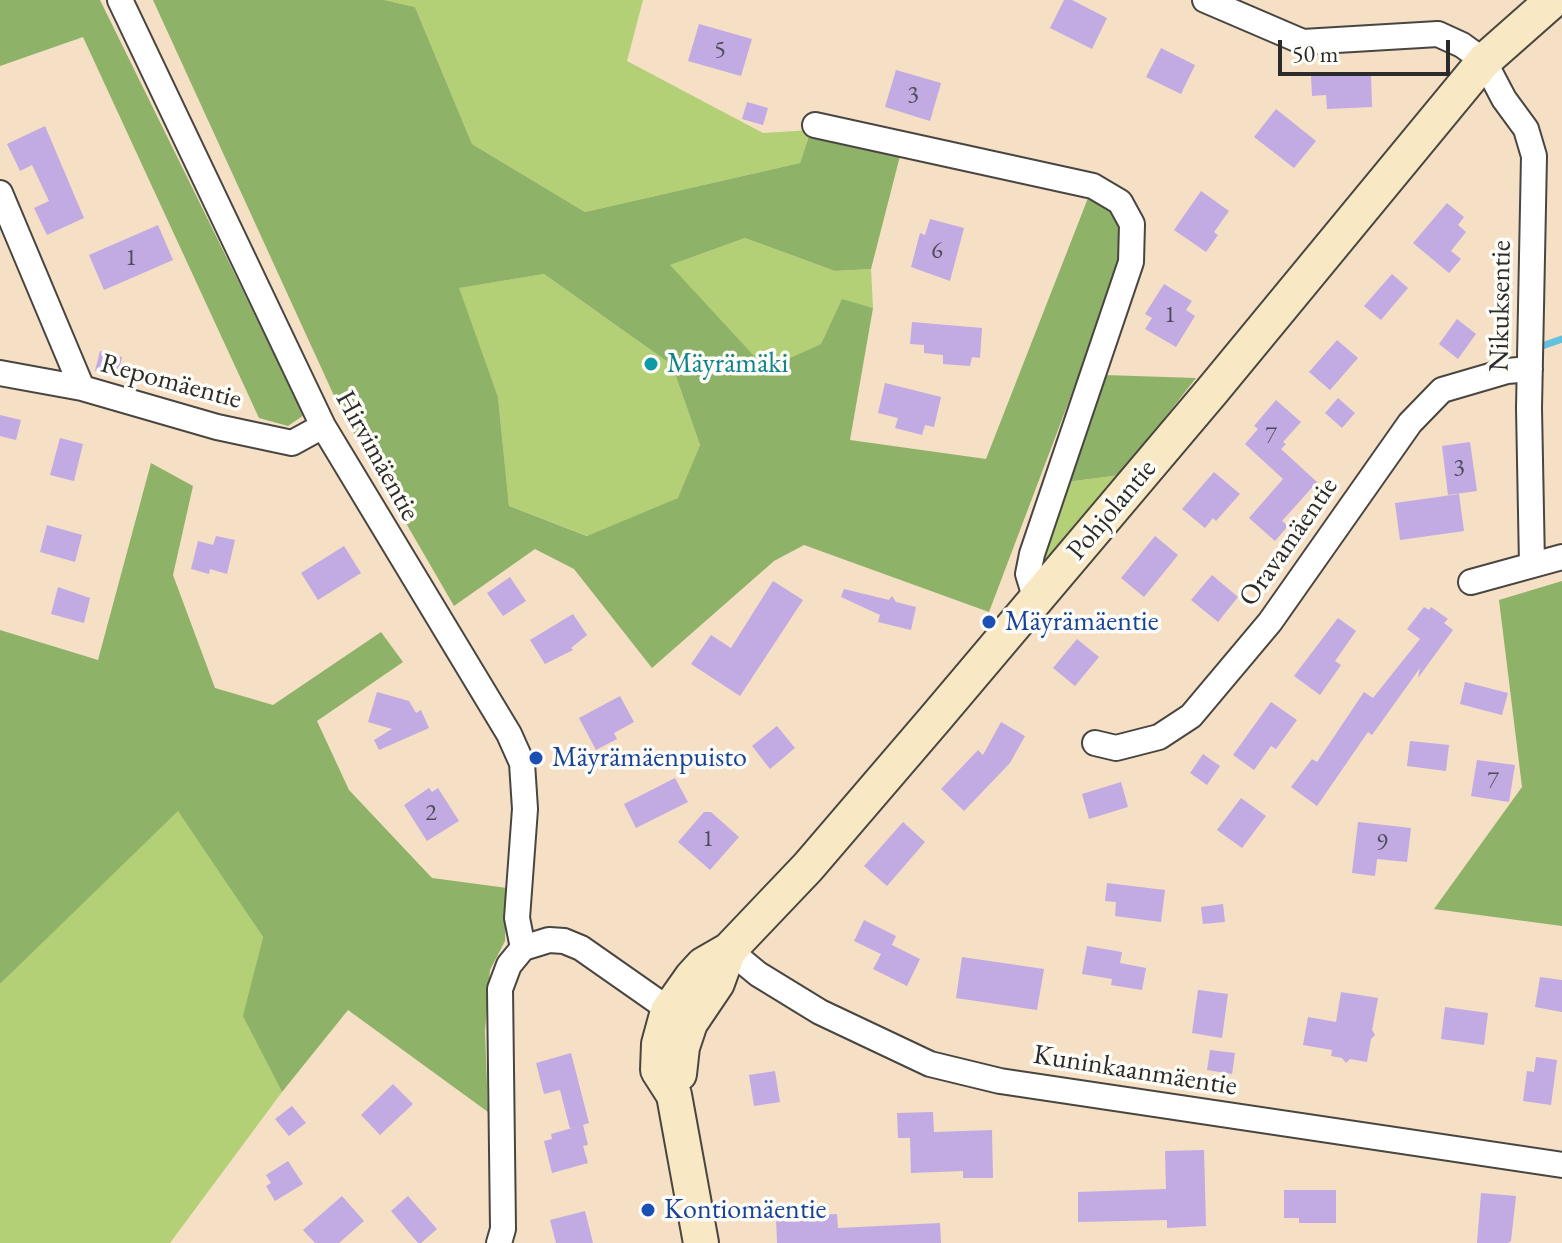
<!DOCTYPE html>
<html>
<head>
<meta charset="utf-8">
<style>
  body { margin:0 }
  #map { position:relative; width:1562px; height:1243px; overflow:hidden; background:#f5dfc5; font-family:"EB Garamond",serif }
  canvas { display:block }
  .scale { position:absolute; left:1278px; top:40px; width:172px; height:36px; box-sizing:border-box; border:4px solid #2b2b2b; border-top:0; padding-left:10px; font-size:24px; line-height:28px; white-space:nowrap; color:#2b2b2b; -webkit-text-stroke:6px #fdfcf7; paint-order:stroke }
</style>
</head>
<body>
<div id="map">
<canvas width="1562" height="1243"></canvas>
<div class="scale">50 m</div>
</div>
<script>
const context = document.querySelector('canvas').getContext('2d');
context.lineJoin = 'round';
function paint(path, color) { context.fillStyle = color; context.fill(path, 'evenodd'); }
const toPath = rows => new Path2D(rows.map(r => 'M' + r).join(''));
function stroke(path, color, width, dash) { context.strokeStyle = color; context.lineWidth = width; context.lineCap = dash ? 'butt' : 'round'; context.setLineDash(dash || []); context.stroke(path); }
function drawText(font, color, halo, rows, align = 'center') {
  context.font = font + ' "EB Garamond",serif'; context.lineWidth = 7; context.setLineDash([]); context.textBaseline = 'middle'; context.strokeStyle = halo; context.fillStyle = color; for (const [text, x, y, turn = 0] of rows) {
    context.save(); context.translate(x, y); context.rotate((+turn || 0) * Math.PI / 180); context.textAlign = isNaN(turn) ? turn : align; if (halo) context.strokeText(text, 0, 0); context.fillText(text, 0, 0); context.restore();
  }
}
const green = toPath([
  [384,0,643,0,627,61,763,133,811,130,800,163,585,212,472,144,415,7],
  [745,238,835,271,871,269,873,308,842,300,821,344,766,370,669,265],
  [544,274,672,365,700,445,679,498,588,536,509,506,498,397,458,288],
  [1120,475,1046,562,1038,562,1066,482],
  [178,810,263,937,244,1016,282,1092,170,1243,0,1243,0,984]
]);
const forest = toPath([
  [0,0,100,0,304,415,288,426,259,418,83,37,0,66],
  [153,0,384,0,415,7,472,144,585,212,800,163,811,130,901,152,871,269,835,271,745,238,670,265,766,369,821,344,842,299,873,308,850,440,986,459,1090,193,1116,210,1122,228,1122,261,989,612,804,545,774,561,652,668,574,569,535,549,454,606,341,411],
  [544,274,672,365,700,445,678,498,587,536,509,506,498,397,459,288],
  [1104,375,1196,378,1120,475,1066,482],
  [151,463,193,486,173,575,215,688,273,705,381,632,403,662,317,721,349,790,432,878,507,888,505,941,490,970,485,1031,488,1112,348,1010,282,1092,243,1016,263,937,178,811,0,984,0,630,98,660],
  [1562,581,1562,926,1434,909,1522,787,1499,600]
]);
const stream = toPath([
  [1542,346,1562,339]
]);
const building = toPath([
  [1064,0,1072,0,1107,18,1092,49,1050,28],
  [699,24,752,39,741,76,688,61],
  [1161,48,1195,65,1181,94,1146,77],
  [896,70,941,83,930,121,885,107],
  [1371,73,1372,107,1327,109,1326,95,1312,96,1311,75],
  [747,102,768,108,763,125,742,119],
  [1276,109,1316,141,1294,168,1254,137],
  [45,126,84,218,47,235,34,208,49,201,32,165,20,171,7,144],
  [1201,191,1229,211,1214,232,1218,235,1206,252,1174,230],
  [1447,203,1464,217,1458,225,1466,232,1451,251,1461,259,1449,273,1413,243],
  [930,219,964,228,950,281,911,267,920,233,925,235],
  [158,225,173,260,104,290,89,255],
  [1392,274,1408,288,1381,320,1364,306],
  [1164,284,1192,301,1186,310,1195,316,1176,347,1145,329,1152,318,1145,314],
  [1457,319,1476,334,1458,359,1439,344],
  [912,322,982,328,980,358,972,357,970,366,943,364,943,355,924,353,924,345,910,344],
  [1337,340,1358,358,1330,390,1309,372],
  [100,351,122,357,117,377,95,371],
  [885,383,941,397,934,427,925,425,922,435,895,428,898,418,878,413],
  [1338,398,1355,413,1342,428,1325,413],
  [1276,400,1301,422,1283,442,1286,444,1281,449,1317,482,1282,521,1288,526,1275,541,1249,518,1283,479,1245,444,1258,429,1254,426],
  [0,415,21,420,16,440,0,436],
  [60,438,83,444,74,481,50,475],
  [1470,442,1477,491,1448,495,1442,446],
  [1214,472,1240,494,1216,521,1213,518,1205,528,1182,509],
  [1459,494,1464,531,1400,540,1395,503],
  [47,525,82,535,75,562,40,552],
  [216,536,235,540,227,574,210,569,209,574,191,569,198,541,213,545],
  [1155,536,1178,555,1144,597,1121,578],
  [344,546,361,573,318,600,301,573],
  [1212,575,1238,597,1218,622,1191,600],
  [510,577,526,601,503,616,487,593],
  [773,581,803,600,740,696,691,664,711,635,731,648],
  [58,587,90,598,84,623,51,614],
  [844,589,889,600,892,596,896,602,916,607,911,630,878,622,880,615,841,597],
  [1424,607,1429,610,1431,607,1448,619,1444,623,1453,630,1418,678,1420,668,1372,735,1368,732,1317,806,1291,787,1312,759,1317,762,1364,692,1373,698,1420,639,1407,629],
  [573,614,587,635,571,648,573,650,545,664,530,640],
  [1338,618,1356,631,1335,661,1341,665,1320,695,1294,676],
  [1077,639,1099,657,1075,686,1053,668],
  [1465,682,1508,693,1502,715,1460,704],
  [377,692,409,701,416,713,421,710,429,728,379,750,374,740,392,729,368,722],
  [620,696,634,722,614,733,617,739,596,750,579,718],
  [1271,702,1297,720,1276,749,1271,746,1254,770,1233,755],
  [1001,722,1025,736,1010,763,964,811,941,789,978,750,983,755],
  [777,726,795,748,770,769,752,746],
  [1410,741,1449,745,1446,771,1407,766],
  [1203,754,1220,766,1207,785,1190,773],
  [1477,760,1515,765,1509,802,1471,796],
  [675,778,688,802,636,828,624,804],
  [1121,782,1128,807,1089,819,1082,794],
  [429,788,432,792,438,788,459,821,427,841,404,805],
  [1241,798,1266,816,1242,848,1217,830],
  [704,812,711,812,739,837,710,870,678,842],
  [903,822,925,842,887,886,864,866],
  [1358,822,1411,828,1407,862,1377,859,1375,876,1352,873],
  [1107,883,1165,890,1161,922,1115,916,1116,902,1105,901],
  [1223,904,1225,922,1203,924,1201,907],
  [864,920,896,936,892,945,920,959,907,986,873,969,881,954,854,941],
  [1087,946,1122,952,1120,963,1146,968,1142,990,1111,985,1112,979,1082,974],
  [962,957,1044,969,1037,1010,956,998],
  [1540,977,1562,980,1562,1012,1535,1007],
  [1198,990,1228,994,1222,1038,1192,1033],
  [1341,992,1378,998,1372,1030,1375,1035,1371,1039,1367,1062,1350,1059,1346,1063,1342,1058,1331,1056,1332,1050,1303,1045,1308,1017,1336,1022],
  [1445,1007,1488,1013,1484,1045,1441,1039],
  [1210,1050,1235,1053,1232,1074,1207,1070],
  [571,1053,589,1123,570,1129,560,1090,544,1094,536,1063],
  [1536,1057,1557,1060,1551,1105,1523,1101,1527,1071,1534,1072],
  [775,1071,780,1102,754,1106,749,1075],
  [393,1084,413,1104,380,1135,361,1115],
  [292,1106,306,1123,289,1136,275,1119],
  [933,1112,934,1132,992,1130,993,1178,963,1178,963,1171,911,1173,910,1138,898,1138,897,1113],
  [583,1125,588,1145,583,1146,588,1163,552,1173,544,1141,552,1139,551,1134],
  [1204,1150,1206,1226,1167,1228,1167,1220,1078,1222,1078,1192,1166,1189,1165,1151],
  [288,1161,303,1184,275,1201,266,1186,271,1183,266,1175],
  [1284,1190,1336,1190,1336,1223,1299,1223,1299,1218,1284,1218],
  [1481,1193,1516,1196,1511,1241,1508,1243,1477,1243],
  [342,1196,364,1221,339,1243,315,1243,303,1230],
  [408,1196,437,1229,421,1243,418,1243,391,1211],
  [585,1211,593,1243,556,1243,550,1220],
  [837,1214,838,1228,940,1223,941,1243,777,1243,776,1217]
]);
const street = toPath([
  [120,0,323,426,509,734,522,763,525,809,517,918,523,948],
  [1205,0,1303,42,1438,34,1462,45,1484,61,1504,99,1526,129,1534,156,1529,408,1532,565],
  [815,125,1093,186,1120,202,1132,224,1131,262,1032,554,1028,574,1036,600],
  [0,193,82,388],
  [0,373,82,388,217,427,292,443,323,426],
  [1471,582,1562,557],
  [1095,743,1116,748,1159,737,1191,716,1270,622,1410,423,1442,390,1507,371,1530,369],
  [729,950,758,974,820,1012,930,1064,1000,1081,1562,1165],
  [499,1243,503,1229,500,989,509,965,523,948,549,940,564,941,581,948,681,1018]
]);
const secondary = toPath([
  [679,1074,682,1047,690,1023,717,983,729,950],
  [701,1243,674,1095,658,1070,659,1044,668,1011,692,977,703,965,729,950,808,867,934,720,1212,391,1484,61,1553,0]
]);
const markers = [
  [651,364,8,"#0f9aa8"],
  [989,622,8,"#1a4fb4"],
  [536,758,8,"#1a4fb4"],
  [648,1210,8,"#1a4fb4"]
];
const numberNames = [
  ["5",720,50],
  ["3",913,95],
  ["6",937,251],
  ["1",131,258],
  ["1",1170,315],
  ["7",1271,436],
  ["3",1459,468],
  ["7",1493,781],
  ["2",431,813],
  ["1",708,839],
  ["9",1382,843]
];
const streetNames = [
  ["Nikuksentie",1501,306,-89],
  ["Repomäentie",171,382,15],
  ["Hirvimäentie",377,456,61],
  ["Pohjolantie",1112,510,-50],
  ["Oravamäentie",1289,542,-55],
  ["Kuninkaanmäentie",1135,1071,9]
];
const cultureNames = [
  ["Mäyrämäki",667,364]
];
const transitNames = [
  ["Mäyrämäentie",1005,622],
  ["Mäyrämäenpuisto",552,758],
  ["Kontiomäentie",664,1210]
];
paint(green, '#b3d076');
paint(forest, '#8eb267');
stroke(stream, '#62c0e0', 7);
paint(building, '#c1abe2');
stroke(street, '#494642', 28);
stroke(secondary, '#494642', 38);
stroke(street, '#fff', 24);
stroke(secondary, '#f8e8c3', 34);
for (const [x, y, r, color] of markers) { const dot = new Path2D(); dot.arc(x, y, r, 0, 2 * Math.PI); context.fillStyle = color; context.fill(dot); stroke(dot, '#fdfcf7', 3); }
drawText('24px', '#504b59', null, numberNames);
drawText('28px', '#2b2b2b', '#fdfcf7', streetNames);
drawText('28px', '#0d838f', '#fdfcf7', cultureNames, 'left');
drawText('28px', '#164399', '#fdfcf7', transitNames, 'left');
</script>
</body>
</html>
